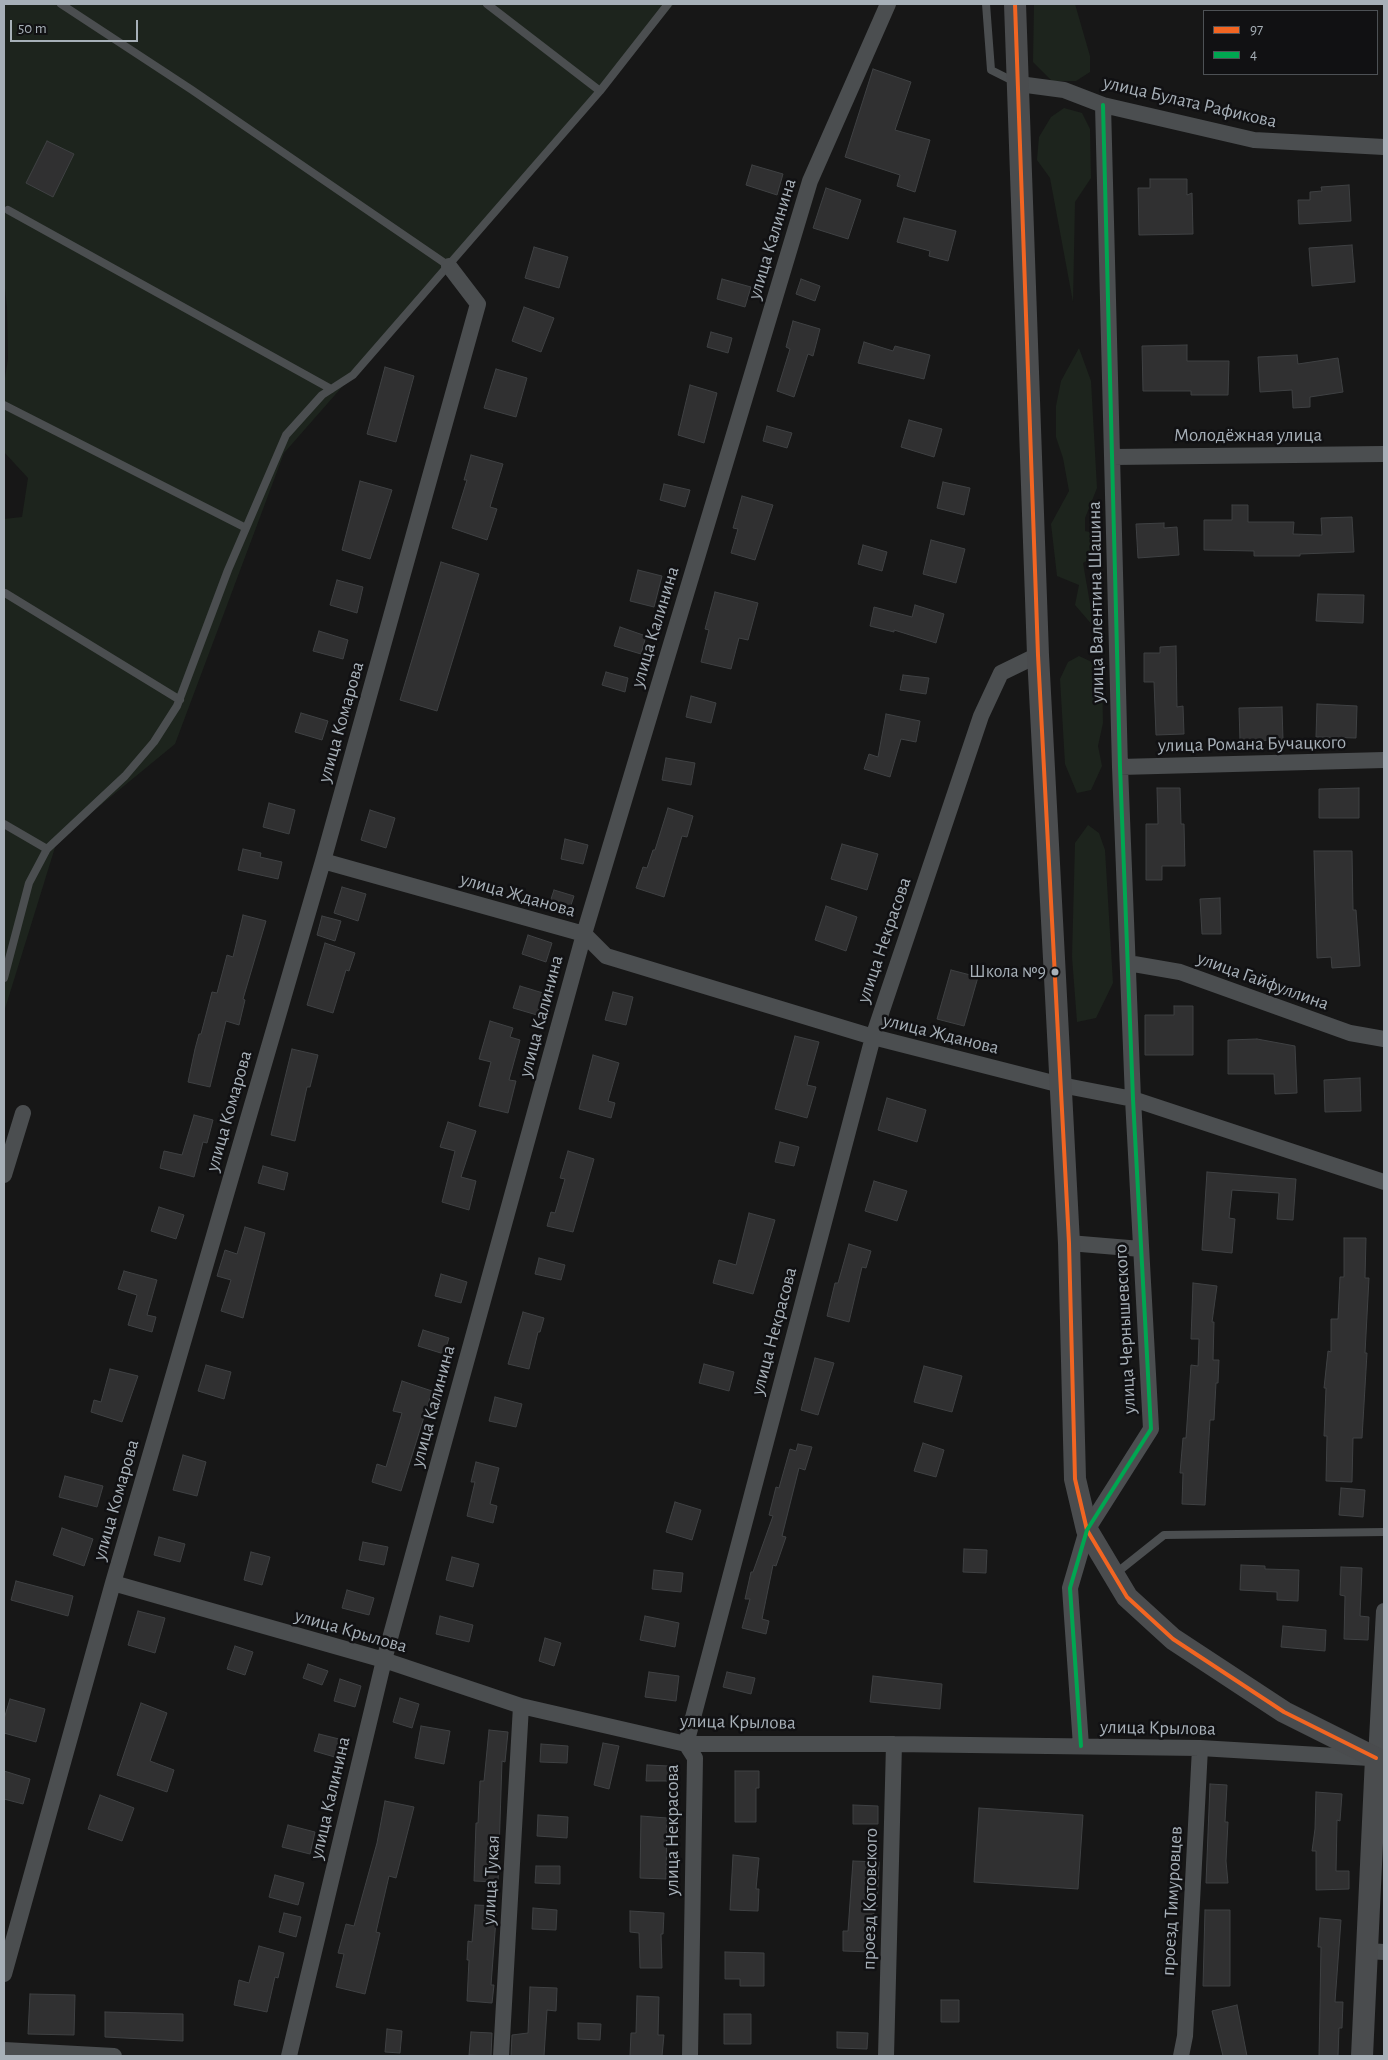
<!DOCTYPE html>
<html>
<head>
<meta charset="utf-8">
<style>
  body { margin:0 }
  #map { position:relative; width:1388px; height:2060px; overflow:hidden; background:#171717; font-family:"Alegreya Sans",sans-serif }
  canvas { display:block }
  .frame { position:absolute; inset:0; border:5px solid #a7b0b8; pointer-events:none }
  .legend { position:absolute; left:1203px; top:10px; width:175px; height:65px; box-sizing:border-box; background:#111113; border:1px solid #4d5155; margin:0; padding:6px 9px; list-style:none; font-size:15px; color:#a7b0b8 }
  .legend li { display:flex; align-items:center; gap:10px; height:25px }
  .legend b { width:25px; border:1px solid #4d5155 }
  .scale { position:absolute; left:10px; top:20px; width:128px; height:22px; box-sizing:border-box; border:2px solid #a7b0b8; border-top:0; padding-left:6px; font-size:15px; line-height:18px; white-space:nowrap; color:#a7b0b8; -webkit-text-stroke:4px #111113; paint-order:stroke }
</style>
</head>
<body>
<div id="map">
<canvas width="1388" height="2060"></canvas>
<div class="frame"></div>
<ul class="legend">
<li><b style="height:6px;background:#f26522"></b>97</li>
<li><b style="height:6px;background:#00a651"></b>4</li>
</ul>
<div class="scale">50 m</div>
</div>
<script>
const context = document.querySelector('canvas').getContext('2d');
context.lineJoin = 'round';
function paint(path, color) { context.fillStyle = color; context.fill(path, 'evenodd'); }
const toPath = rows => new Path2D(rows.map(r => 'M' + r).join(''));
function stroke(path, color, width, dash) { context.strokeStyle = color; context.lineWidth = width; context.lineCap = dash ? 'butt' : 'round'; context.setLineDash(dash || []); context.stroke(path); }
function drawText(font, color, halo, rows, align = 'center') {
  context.font = font + ' "Alegreya Sans",sans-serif'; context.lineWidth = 5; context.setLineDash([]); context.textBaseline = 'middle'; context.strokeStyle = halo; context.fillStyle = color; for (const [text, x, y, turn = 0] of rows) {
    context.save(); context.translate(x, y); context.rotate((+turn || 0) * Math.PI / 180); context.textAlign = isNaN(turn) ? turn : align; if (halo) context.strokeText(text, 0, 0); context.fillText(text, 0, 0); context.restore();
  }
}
const green = toPath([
  [4,4,674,4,544,157,284,453,175,744,57,841,4,1012,4,519,22,517,28,478,4,452,4,384,8,359,7,307,4,280],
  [1034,4,1075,4,1090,56,1090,72,1076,81,1052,81,1033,62],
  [1064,108,1082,113,1090,129,1091,178,1075,202,1073,302,1050,178,1037,160,1039,137,1051,117],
  [1079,348,1091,381,1097,488,1085,518,1085,531,1098,534,1098,554,1083,563,1094,627,1075,605,1079,585,1057,576,1051,524,1069,491,1063,458,1056,437,1056,406,1061,381],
  [1079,656,1092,662,1102,677,1103,723,1098,746,1102,766,1091,790,1077,793,1065,764,1060,679,1068,662],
  [1088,825,1099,833,1105,850,1113,983,1096,1018,1077,1022,1072,957,1075,843]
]);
const building = toPath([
  [873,69,911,82,895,130,930,140,915,192,897,186,900,175,845,157,873,69],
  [47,141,74,154,53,197,26,183,47,141],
  [752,165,783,174,777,195,746,185,752,165],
  [1150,179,1187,179,1187,195,1192,193,1193,234,1139,235,1138,188,1150,188,1150,179],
  [1349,185,1351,221,1299,224,1298,200,1310,200,1310,192,1322,191,1321,187,1349,185],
  [826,188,861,200,848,239,813,228,826,188],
  [904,218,956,231,948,261,929,256,930,251,897,242,904,218],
  [1352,245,1355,282,1312,286,1309,248,1352,245],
  [534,247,568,257,559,288,525,278,534,247],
  [722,279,751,287,745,307,717,299,722,279],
  [801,279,820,286,815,301,796,294,801,279],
  [524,307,554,318,541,352,512,341,524,307],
  [793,321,820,329,813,356,808,354,794,397,777,391,790,349,786,347,793,321],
  [711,332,732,338,728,353,707,347,711,332],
  [864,342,893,351,895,346,930,355,924,379,858,363,864,342],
  [1187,345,1187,361,1229,361,1228,395,1191,395,1191,391,1143,391,1142,346,1187,345],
  [1297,355,1298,364,1338,358,1343,392,1310,397,1310,407,1293,408,1292,390,1260,392,1258,357,1297,355],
  [385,367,414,376,396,442,367,434,385,367],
  [496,369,527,378,516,417,484,408,496,369],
  [690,385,717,393,704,443,678,435,690,385],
  [909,420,942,429,934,457,901,447,909,420],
  [767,426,792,433,787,448,763,441,767,426],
  [471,455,503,464,490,507,497,509,487,540,452,528,467,480,464,480,471,455],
  [360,481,392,490,370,559,342,550,360,481],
  [943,482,970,488,964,515,937,508,943,482],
  [664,484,690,490,685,507,660,500,664,484],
  [742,496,773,505,755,560,731,553,738,529,733,528,742,496],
  [1232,505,1248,505,1248,522,1294,522,1293,534,1322,535,1321,518,1352,517,1354,552,1300,554,1300,556,1254,556,1254,551,1204,550,1204,520,1232,520,1232,505],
  [1164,523,1164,528,1177,527,1179,555,1138,558,1136,524,1164,523],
  [931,540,965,549,956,583,923,574,931,540],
  [863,545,887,552,882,571,858,564,863,545],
  [441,562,479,574,437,711,400,700,441,562],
  [638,570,662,576,654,607,630,601,638,570],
  [337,580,363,587,357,613,330,605,337,580],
  [715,592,758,603,748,640,739,638,731,669,701,662,709,630,705,629,715,592],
  [1318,594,1364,595,1363,623,1316,621,1318,594],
  [915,605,944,614,936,643,894,630,894,632,870,626,874,607,912,617,915,605],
  [620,627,646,636,641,654,614,646,620,627],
  [319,631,348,640,343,659,313,651,319,631],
  [1176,646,1177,707,1183,706,1184,734,1156,735,1154,682,1144,682,1144,653,1160,653,1160,647,1176,646],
  [606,672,628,678,625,692,602,685,606,672],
  [903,675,929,678,926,694,900,690,903,675],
  [691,696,716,703,711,723,686,717,691,696],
  [1317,704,1357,706,1356,738,1316,737,1317,704],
  [1282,707,1283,740,1240,741,1239,708,1282,707],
  [301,713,328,721,322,740,295,732,301,713],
  [886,714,920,721,916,742,901,739,890,777,864,769,869,754,878,757,886,714],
  [666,758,695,763,691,785,662,780,666,758],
  [1157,788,1180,788,1181,824,1184,824,1185,866,1162,866,1162,880,1146,880,1146,824,1158,824,1157,788],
  [1359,788,1359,818,1319,818,1319,789,1359,788],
  [269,803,295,810,289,834,263,827,269,803],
  [668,808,693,816,687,837,682,836,664,897,636,888,643,867,647,868,653,850,655,850,668,808],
  [370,810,395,818,386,848,361,840,370,810],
  [565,839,588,845,583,864,561,859,565,839],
  [842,844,878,854,867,890,831,879,842,844],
  [243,849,261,853,260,857,282,862,278,879,238,870,243,849],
  [1314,851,1352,851,1353,910,1356,910,1360,966,1332,968,1331,957,1317,958,1314,851],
  [342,887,366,894,358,921,334,913,342,887],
  [554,890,574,896,569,911,549,905,554,890],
  [1220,898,1221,934,1202,934,1200,899,1220,898],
  [826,906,857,917,846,951,815,940,826,906],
  [243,915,266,921,243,999,245,1000,239,1025,226,1021,210,1087,188,1082,195,1049,199,1034,201,1034,212,992,217,993,227,955,233,957,243,915],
  [322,916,341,921,335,941,317,935,322,916],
  [528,935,552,943,546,962,522,954,528,935],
  [325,943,355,953,349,971,346,970,333,1013,307,1005,325,943],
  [951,970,978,977,964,1026,937,1019,951,970],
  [520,986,543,993,537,1015,513,1008,520,986],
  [613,992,633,997,626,1025,605,1020,613,992],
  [1174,1006,1193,1006,1193,1055,1145,1055,1145,1015,1174,1015,1174,1006],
  [490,1021,513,1028,510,1037,520,1040,509,1080,516,1081,508,1113,479,1106,491,1062,479,1059,490,1021],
  [795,1036,819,1042,807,1085,816,1087,807,1118,775,1109,795,1036],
  [1257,1039,1295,1046,1297,1093,1275,1094,1274,1074,1228,1074,1228,1040,1257,1039],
  [292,1049,318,1055,310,1087,307,1087,295,1141,271,1135,292,1049],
  [593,1055,619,1063,608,1101,615,1103,611,1118,579,1109,593,1055],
  [1360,1078,1361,1111,1325,1112,1324,1080,1360,1078],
  [887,1098,926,1110,917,1142,878,1130,887,1098],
  [194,1115,213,1120,207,1143,203,1142,194,1177,160,1168,164,1151,182,1155,194,1115],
  [448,1122,476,1131,461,1177,476,1181,469,1210,442,1202,455,1151,440,1147,448,1122],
  [780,1142,799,1147,794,1166,775,1162,780,1142],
  [568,1151,594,1159,573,1232,547,1226,551,1212,555,1213,565,1179,560,1178,568,1151],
  [263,1166,288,1173,284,1190,258,1183,263,1166],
  [1207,1172,1296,1179,1293,1220,1277,1219,1279,1193,1232,1190,1229,1218,1235,1219,1232,1253,1202,1250,1207,1172],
  [874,1181,907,1191,897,1221,865,1211,874,1181],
  [159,1207,184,1215,176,1239,151,1231,159,1207],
  [749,1213,775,1220,753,1294,713,1283,719,1260,736,1265,749,1213],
  [245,1227,265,1233,243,1318,221,1311,231,1280,217,1276,225,1250,237,1254,245,1227],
  [1344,1238,1366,1238,1365,1278,1369,1278,1365,1353,1367,1353,1362,1438,1353,1438,1352,1482,1326,1481,1327,1436,1324,1436,1326,1388,1324,1388,1328,1351,1331,1352,1331,1319,1338,1319,1340,1277,1344,1277,1344,1238],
  [849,1244,871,1251,866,1268,862,1267,849,1322,827,1316,835,1283,838,1283,849,1244],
  [539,1258,565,1265,561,1280,535,1274,539,1258],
  [124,1271,157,1280,147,1315,156,1317,152,1332,128,1325,137,1295,118,1289,124,1271],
  [441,1274,467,1282,461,1303,435,1296,441,1274],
  [1193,1283,1217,1286,1212,1322,1214,1322,1213,1360,1219,1360,1218,1383,1216,1383,1214,1420,1210,1420,1205,1505,1182,1504,1183,1473,1180,1473,1183,1438,1186,1438,1191,1365,1198,1366,1199,1339,1191,1339,1193,1283],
  [523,1312,544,1318,540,1332,538,1332,529,1369,508,1364,523,1312],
  [423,1330,449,1338,444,1354,418,1346,423,1330],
  [815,1358,834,1363,818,1415,801,1410,815,1358],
  [704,1364,734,1372,729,1391,699,1383,704,1364],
  [206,1365,231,1372,224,1399,198,1391,206,1365],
  [924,1366,962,1376,952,1412,914,1402,924,1366],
  [110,1369,138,1376,122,1422,91,1412,94,1400,101,1402,110,1369],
  [402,1381,432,1391,401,1491,372,1482,377,1464,386,1467,402,1413,393,1411,402,1381],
  [495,1397,522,1404,516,1427,489,1421,495,1397],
  [923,1443,944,1450,936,1477,914,1471,923,1443],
  [798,1444,812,1447,805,1470,799,1468,782,1536,786,1537,776,1566,773,1565,762,1619,769,1621,766,1634,742,1628,750,1599,745,1599,751,1572,753,1572,773,1516,769,1515,776,1487,779,1488,790,1449,796,1451,798,1444],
  [183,1455,206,1462,197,1496,173,1490,183,1455],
  [476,1462,499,1468,490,1504,497,1506,493,1523,467,1516,475,1482,471,1482,476,1462],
  [65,1476,103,1486,97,1507,59,1497,65,1476],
  [1341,1488,1365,1490,1363,1517,1339,1515,1341,1488],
  [675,1502,701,1510,692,1540,666,1532,675,1502],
  [62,1528,93,1539,84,1566,53,1555,62,1528],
  [159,1537,185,1544,180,1562,154,1555,159,1537],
  [363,1542,388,1547,384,1565,359,1560,363,1542],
  [964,1549,987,1550,986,1573,963,1572,964,1549],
  [251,1552,270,1557,262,1585,244,1580,251,1552],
  [452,1557,479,1564,473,1587,446,1580,452,1557],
  [1241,1565,1265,1566,1265,1569,1299,1570,1298,1601,1277,1600,1277,1592,1240,1590,1241,1565],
  [1341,1567,1362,1568,1360,1616,1369,1617,1368,1640,1344,1639,1345,1596,1340,1595,1341,1567],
  [654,1570,683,1573,681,1592,652,1589,654,1570],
  [16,1581,73,1596,68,1616,11,1600,16,1581],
  [347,1590,374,1598,369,1615,342,1608,347,1590],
  [138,1611,165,1618,155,1653,128,1645,138,1611],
  [440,1616,473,1625,469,1642,436,1634,440,1616],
  [645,1616,679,1623,675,1647,640,1640,645,1616],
  [1283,1626,1326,1630,1325,1651,1281,1647,1283,1626],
  [545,1638,561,1643,554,1666,539,1661,545,1638],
  [235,1646,253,1652,245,1675,227,1669,235,1646],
  [308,1664,328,1671,322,1685,303,1678,308,1664],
  [649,1672,679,1676,676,1701,645,1697,649,1672],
  [727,1672,755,1678,751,1694,723,1687,727,1672],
  [873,1676,942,1684,940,1709,870,1702,873,1676],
  [340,1679,361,1686,355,1707,334,1701,340,1679],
  [400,1698,419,1704,412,1728,393,1722,400,1698],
  [10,1699,45,1709,36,1742,4,1733,4,1719,10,1699],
  [141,1703,167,1713,150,1761,174,1770,167,1792,117,1775,141,1703],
  [421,1726,450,1731,444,1764,415,1758,421,1726],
  [489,1730,508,1732,505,1762,502,1761,498,1882,474,1881,476,1823,478,1823,480,1781,484,1781,489,1730],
  [319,1734,343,1740,338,1758,314,1751,319,1734],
  [603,1743,619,1746,609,1789,594,1785,603,1743],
  [541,1744,568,1746,567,1763,540,1762,541,1744],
  [647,1765,669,1766,669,1781,646,1781,647,1765],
  [4,1771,30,1779,23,1804,4,1799,4,1771],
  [735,1771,759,1771,759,1788,756,1788,756,1822,735,1822,735,1771],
  [1210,1784,1227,1785,1225,1822,1228,1822,1226,1861,1228,1883,1206,1883,1210,1784],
  [1316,1792,1342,1794,1340,1821,1337,1820,1336,1871,1349,1871,1349,1889,1316,1890,1316,1851,1312,1851,1315,1829,1316,1792],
  [100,1795,134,1808,122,1841,88,1829,100,1795],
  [385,1801,414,1807,396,1878,389,1876,376,1932,380,1933,365,1994,336,1987,344,1954,338,1953,346,1924,354,1926,377,1843,385,1801],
  [853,1805,878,1806,878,1824,853,1824,853,1805],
  [979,1808,1083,1815,1078,1889,974,1882,979,1808],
  [538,1815,568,1817,567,1838,537,1836,538,1815],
  [641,1816,667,1818,666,1879,640,1878,641,1816],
  [288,1825,315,1832,310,1854,282,1847,288,1825],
  [733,1855,759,1858,756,1889,759,1889,758,1911,730,1910,733,1855],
  [853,1861,879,1862,877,1907,874,1907,873,1952,843,1951,843,1931,848,1931,853,1861],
  [536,1866,560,1866,560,1884,535,1883,536,1866],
  [275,1875,304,1883,298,1905,269,1897,275,1875],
  [475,1905,497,1906,491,1985,494,1985,492,2003,467,2001,469,1960,467,1960,468,1941,472,1942,475,1905],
  [533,1908,557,1910,556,1930,532,1929,533,1908],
  [1205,1910,1230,1910,1230,1986,1203,1986,1205,1910],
  [630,1911,664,1913,663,1934,661,1934,662,1968,640,1968,639,1933,630,1932,630,1911],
  [284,1913,301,1917,296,1937,279,1932,284,1913],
  [1320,1918,1341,1920,1335,2002,1343,2002,1342,2028,1339,2028,1338,2056,1319,2056,1321,1947,1318,1947,1320,1918],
  [259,1946,284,1953,278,1978,275,1977,267,2012,234,2005,239,1980,249,1983,259,1946],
  [725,1952,764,1953,764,1986,740,1986,740,1979,725,1979,725,1952],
  [530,1987,557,1988,556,2011,547,2010,544,2056,511,2056,512,2035,528,2033,530,1987],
  [30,1994,75,1995,74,2035,28,2034,30,1994],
  [637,1996,659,1997,658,2035,664,2035,662,2056,630,2056,631,2033,636,2033,637,1996],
  [941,2000,959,2000,959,2022,941,2022,941,2000],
  [1237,2005,1247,2056,1223,2056,1212,2011,1237,2005],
  [105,2012,183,2014,183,2041,105,2037,105,2012],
  [724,2014,751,2014,751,2044,724,2044,724,2014],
  [578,2023,601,2024,600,2040,578,2039,578,2023],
  [387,2029,402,2031,400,2053,385,2052,387,2029],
  [471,2032,492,2033,491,2056,469,2055,471,2032],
  [837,2032,868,2033,867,2049,837,2048,837,2032]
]);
const lane = toPath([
  [61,4,192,90,449,266],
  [487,4,600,91],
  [986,4,991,70,1015,82],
  [8,210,331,389],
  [4,405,246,528],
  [5,593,180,700],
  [4,824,47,849],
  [4,978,29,883,47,849,125,776,154,742,177,706,228,570,286,435,322,395,353,375,600,91,668,4],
  [1115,1574,1164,1535,1384,1532]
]);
const street = toPath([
  [1019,84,1064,90,1103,105,1254,140,1384,147],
  [1113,457,1384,454],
  [1120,767,1384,760],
  [323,861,584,934,606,956,873,1037,1061,1085,1133,1099,1384,1182],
  [1128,963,1180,972,1350,1033,1384,1039],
  [4,1175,23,1113],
  [1069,1243,1141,1249],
  [113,1583,384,1660,521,1706,686,1744,894,1744,1200,1748,1370,1758],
  [1081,1746,1070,1588,1087,1530,1151,1429,1133,1099,1120,767,1103,105],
  [1376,1758,1384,1611],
  [1367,1951,1384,1952],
  [4,1974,113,1583,323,861,478,304,449,266],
  [4,2050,114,2056],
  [289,2056,384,1660,584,934,810,181,888,4],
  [501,2056,521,1706],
  [690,2056,695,1758,686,1744,873,1037,981,716,1001,673,1038,655],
  [886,2056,894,1744],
  [1181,2056,1185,2036,1200,1748]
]);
const secondary = toPath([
  [1015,4,1038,655,1069,1243,1075,1479,1087,1530,1127,1597,1173,1639,1284,1712,1376,1758,1362,2056]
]);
const bus1 = toPath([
  [1015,4,1038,655,1069,1243,1075,1479,1087,1530,1127,1597,1173,1639,1284,1712,1376,1758]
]);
const bus2 = toPath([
  [1081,1746,1070,1588,1087,1530,1151,1429,1133,1099,1120,767,1103,105]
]);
const markers = [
  [1055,972,4.5,"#a7b0b8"]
];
const busNames = [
  ["Школа №9",1046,972]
];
const streetNames = [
  ["улица Булата Рафикова",1190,102,13],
  ["улица Калинина",772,239,-73],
  ["Молодёжная улица",1248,435],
  ["улица Валентина Шашина",1096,602,-91],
  ["улица Калинина",655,627,-73],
  ["улица Комарова",341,722,-74],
  ["улица Романа Бучацкого",1252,744,-1],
  ["улица Жданова",518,895,16],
  ["улица Некрасова",884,940,-71],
  ["улица Гайфуллина",1263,981,20],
  ["улица Калинина",541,1016,-75],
  ["улица Жданова",941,1034,14],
  ["улица Комарова",229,1111,-74],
  ["улица Чернышевского",1125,1329,-93],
  ["улица Некрасова",774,1331,-75],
  ["улица Калинина",433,1406,-75],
  ["улица Комарова",116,1500,-74],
  ["улица Крылова",351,1631,16],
  ["улица Крылова",738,1722,1],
  ["улица Крылова",1158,1728,1],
  ["улица Калинина",330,1798,-77],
  ["улица Некрасова",672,1830,-90],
  ["улица Тукая",491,1880,-87],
  ["проезд Котовского",870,1899,-89],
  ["проезд Тимуровцев",1172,1901,-87]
];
paint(green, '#1d241d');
paint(building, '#303031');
stroke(building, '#3f4143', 1);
stroke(lane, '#4b4e50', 8);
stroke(street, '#4b4e50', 16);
stroke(secondary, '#4a4c4e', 22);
stroke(bus1, '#f26522', 4);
stroke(bus2, '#00a651', 4);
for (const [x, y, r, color] of markers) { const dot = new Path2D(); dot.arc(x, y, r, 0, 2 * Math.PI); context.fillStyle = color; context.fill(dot); stroke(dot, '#111113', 2); }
drawText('18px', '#a7b0b8', '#111113', busNames, 'right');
drawText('19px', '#a7b0b8', '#111113', streetNames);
</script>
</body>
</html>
